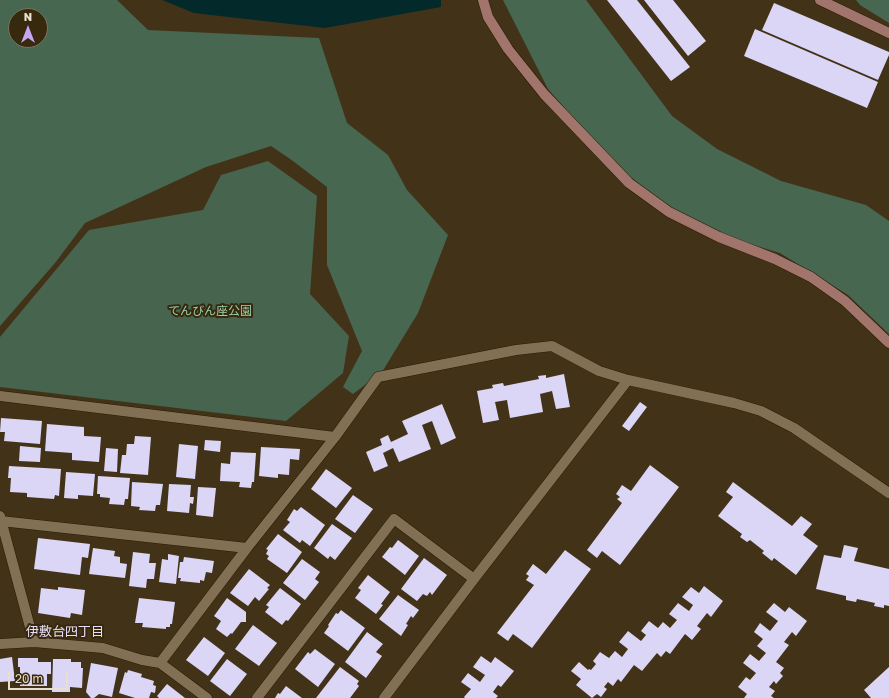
<!DOCTYPE html>
<html>
<head>
<meta charset="utf-8">
<style>
  body { margin:0 }
  #map { position:relative; width:889px; height:698px; overflow:hidden; background:#423318; font-family:"Golos Text",sans-serif }
  canvas { display:block }
  .north { position:absolute; left:8px; top:8px; width:40px; height:40px; box-sizing:border-box; background:#37290e; border:1px solid #7e725c; border-radius:50%; rotate:0deg; font-size:11px; font-weight:700; line-height:16px; text-align:center; color:#e9dfd0 }
  .north::after { content:''; display:block; margin:auto; width:14px; height:18px; background:#c6a6f0; clip-path:polygon(50% 0,100% 100%,50% 72%,0 100%) }
  .scale { position:absolute; left:8px; top:672px; width:60px; height:18px; box-sizing:border-box; border:2px solid #e9dfd0; border-top:0; padding-left:5px; font-size:12px; line-height:14px; white-space:nowrap; color:#e9dfd0; -webkit-text-stroke:3px #37290e; paint-order:stroke }
</style>
</head>
<body>
<div id="map">
<canvas width="889" height="698"></canvas>
<div class="north">N</div>
<div class="scale">20 m</div>
</div>
<script>
const context = document.querySelector('canvas').getContext('2d');
context.lineJoin = 'round';
function paint(path, color) { context.fillStyle = color; context.fill(path, 'evenodd'); }
const toPath = rows => new Path2D(rows.map(r => 'M' + r).join(''));
function stroke(path, color, width, dash) { context.strokeStyle = color; context.lineWidth = width; context.lineCap = dash ? 'butt' : 'round'; context.setLineDash(dash || []); context.stroke(path); }
function drawText(font, color, halo, rows, align = 'center') {
  context.font = font + ' "Golos Text","Noto Sans JP",sans-serif'; context.lineWidth = 4; context.setLineDash([]); context.textBaseline = 'middle'; context.strokeStyle = halo; context.fillStyle = color; for (const [text, x, y, turn = 0] of rows) {
    context.save(); context.translate(x, y); context.rotate((+turn || 0) * Math.PI / 180); context.textAlign = isNaN(turn) ? turn : align; if (halo) context.strokeText(text, 0, 0); context.fillText(text, 0, 0); context.restore();
  }
}
const green = toPath([
  [268,161,317,196,310,294,349,336,343,373,286,421,0,387,0,337,89,230,203,210,221,175]
]);
const forest = toPath([
  [0,0,117,0,148,30,319,38,347,123,388,155,407,190,448,235,418,313,382,372,353,394,343,387,362,351,327,265,327,187,293,161,271,146,206,167,85,223,55,263,0,326],
  [16,16,40,16,40,40,16,40],
  [503,0,586,0,672,116,717,149,781,181,866,205,889,221,889,334,848,295,780,253,694,227,613,163,548,89],
  [856,0,889,0,889,23,860,5]
]);
const water = toPath([
  [162,0,441,0,441,7,325,28,194,13]
]);
const building = toPath([
  [607,0,637,0,690,67,671,81],
  [644,0,673,0,706,41,688,56],
  [774,3,889,52,889,55,878,80,762,30],
  [755,29,878,82,867,108,744,56],
  [564,374,570,407,556,409,552,391,540,394,543,412,510,418,507,400,495,402,499,420,483,423,477,391,493,388,492,385,503,383,504,386,539,379,538,376,546,375,546,378],
  [640,402,647,407,629,431,622,426],
  [442,404,456,438,441,445,432,421,422,425,431,449,399,462,393,448,383,453,388,466,374,472,366,452,382,445,380,439,388,435,391,442,408,434,402,421],
  [1,418,42,421,40,444,4,441,5,432,0,432],
  [47,424,84,427,84,436,101,437,99,462,72,460,72,453,45,451],
  [135,436,151,437,148,475,120,473,122,455,126,455,127,444,134,444],
  [205,440,221,441,220,452,204,450],
  [179,444,198,446,195,479,176,477],
  [20,446,41,448,40,462,19,461],
  [261,447,300,449,299,460,290,459,289,475,278,474,278,478,259,476],
  [106,448,118,449,117,472,104,471],
  [231,452,256,453,254,482,252,482,251,488,239,487,240,482,220,481,221,463,230,464],
  [650,465,679,487,620,565,602,551,597,558,587,550,622,503,617,499,620,497,616,494,622,485,631,491],
  [9,466,61,469,59,496,55,495,54,499,27,497,27,493,10,492,11,478,8,478],
  [326,469,352,488,336,508,311,489],
  [66,472,95,474,93,496,78,495,78,499,64,498],
  [98,476,130,478,128,499,125,499,124,505,109,504,110,498,100,497,100,494,97,494],
  [132,482,163,484,160,505,156,505,155,511,139,510,140,507,131,506],
  [733,482,792,526,801,516,812,524,803,535,818,546,796,575,774,558,772,561,762,553,764,551,750,540,747,542,740,537,742,534,718,516,733,497,726,492],
  [169,484,191,485,190,497,194,497,193,504,190,503,189,513,167,511],
  [198,487,216,488,213,517,196,515],
  [353,495,373,509,355,533,335,519],
  [301,507,325,525,310,546,302,540,300,543,283,530,290,522,287,520,294,509,297,511],
  [332,524,352,538,335,560,330,556,328,559,314,548],
  [278,534,302,552,287,573,267,559,269,556,266,554,268,550,266,549],
  [38,538,90,544,88,558,82,557,80,575,34,569],
  [398,540,419,556,405,575,382,557,390,547,392,548],
  [844,545,858,548,854,561,889,569,889,606,884,605,884,608,874,606,875,603,857,599,856,602,846,600,846,596,816,589,824,555,841,558],
  [93,548,115,551,114,556,120,557,120,563,127,564,125,578,89,574],
  [565,550,591,569,532,648,513,634,508,641,497,633,534,585,526,580,529,576,526,574,533,564,546,574],
  [133,552,150,554,149,563,156,563,154,579,147,579,146,588,129,586],
  [168,554,179,556,176,584,159,582,162,559,168,560],
  [184,557,214,561,212,573,206,572,204,581,200,580,200,583,180,581,181,578,178,578,180,562,183,562],
  [424,558,447,575,432,595,430,592,427,596,423,594,417,601,401,589],
  [302,559,320,572,315,579,319,582,305,600,283,583],
  [249,569,270,585,267,588,269,589,259,601,255,597,248,606,230,593],
  [368,575,390,592,381,604,383,605,376,614,355,598,361,590,358,588],
  [704,586,723,601,711,617,707,613,697,626,701,629,692,640,685,634,670,654,666,651,661,657,657,653,642,671,634,665,621,682,618,679,613,686,608,682,604,687,607,689,601,697,597,694,592,698,576,685,581,679,571,671,579,662,588,670,589,669,591,670,596,664,593,661,600,652,609,658,615,651,622,657,628,649,619,642,628,631,641,641,646,635,641,631,649,621,658,628,663,622,670,628,677,620,669,614,678,603,689,611,693,605,682,597,691,587,699,593],
  [58,587,85,590,82,615,71,613,70,618,38,613,41,588,58,590],
  [280,588,301,604,288,621,286,620,282,625,265,612,269,607,266,605],
  [398,595,419,610,413,618,411,616,406,624,408,625,401,636,379,619],
  [139,598,175,602,172,624,170,624,170,627,166,627,166,629,142,627,143,623,135,623],
  [227,598,246,612,246,622,241,622,232,634,231,633,227,637,216,629,221,621,214,616],
  [774,603,785,612,789,607,807,621,796,636,792,632,784,642,789,645,776,662,784,668,780,673,783,676,776,684,774,681,769,687,775,691,771,696,774,698,744,698,747,694,738,687,746,677,750,680,756,673,743,663,750,654,759,661,766,653,757,646,763,639,754,632,760,623,770,631,778,621,766,612],
  [341,610,365,628,348,651,324,633,329,626,328,625,336,613,338,614],
  [253,625,277,643,259,666,235,649],
  [367,632,383,644,376,652,382,656,366,678,345,662],
  [204,637,225,653,208,676,186,660],
  [315,649,335,664,318,687,295,669,308,652,310,654],
  [481,656,491,663,495,657,514,671,501,687,498,685,493,692,498,696,496,698,465,698,464,697,471,689,461,682,468,673,480,682,485,675,473,667],
  [12,657,15,681,0,682,0,659],
  [18,658,38,658,38,662,51,662,51,674,47,674,47,686,20,686,20,667,18,667],
  [53,659,71,659,71,662,81,662,81,668,83,668,82,688,70,687,70,692,52,692],
  [227,659,247,674,230,696,210,681],
  [91,663,118,668,112,697,99,694,94,698,91,698,86,692],
  [340,667,359,681,357,684,359,686,350,698,316,698],
  [889,667,889,698,871,698,864,690],
  [128,670,142,674,141,677,154,681,153,685,156,686,155,693,151,692,149,698,135,698,119,693,125,672,127,673],
  [167,684,185,698,159,698,157,696],
  [286,686,302,698,275,698,278,693,280,694]
]);
const street = toPath([
  [0,396,335,437],
  [0,516,34,642],
  [1,521,247,548],
  [0,644,34,642,103,648,142,660,160,663,207,698],
  [160,663,247,548,335,437,378,377,516,350,552,346,599,371,628,380,734,403,761,411,794,428,889,493],
  [257,698,394,519,474,579],
  [384,698,474,579,628,380]
]);
const secondary = toPath([
  [483,0,488,17,508,49,544,94,629,183,669,212,719,237,775,259,811,277,845,301,889,343],
  [820,0,889,33]
]);
const parkNames = [
  ["てんびん座公園",210,311]
];
const neighbourhoodNames = [
  ["伊敷台四丁目",65,632]
];
paint(green, '#46644e');
paint(forest, '#486751');
paint(water, '#03292a');
paint(building, '#dbd5f6');
stroke(street, '#281a01', 11);
stroke(secondary, '#281a01', 11);
stroke(street, '#817054', 10);
stroke(secondary, '#a2756c', 10);
drawText('12px', '#9ad1a9', '#37290e', parkNames);
drawText('13px', '#e8dcf8', '#37290e', neighbourhoodNames);
</script>
</body>
</html>
